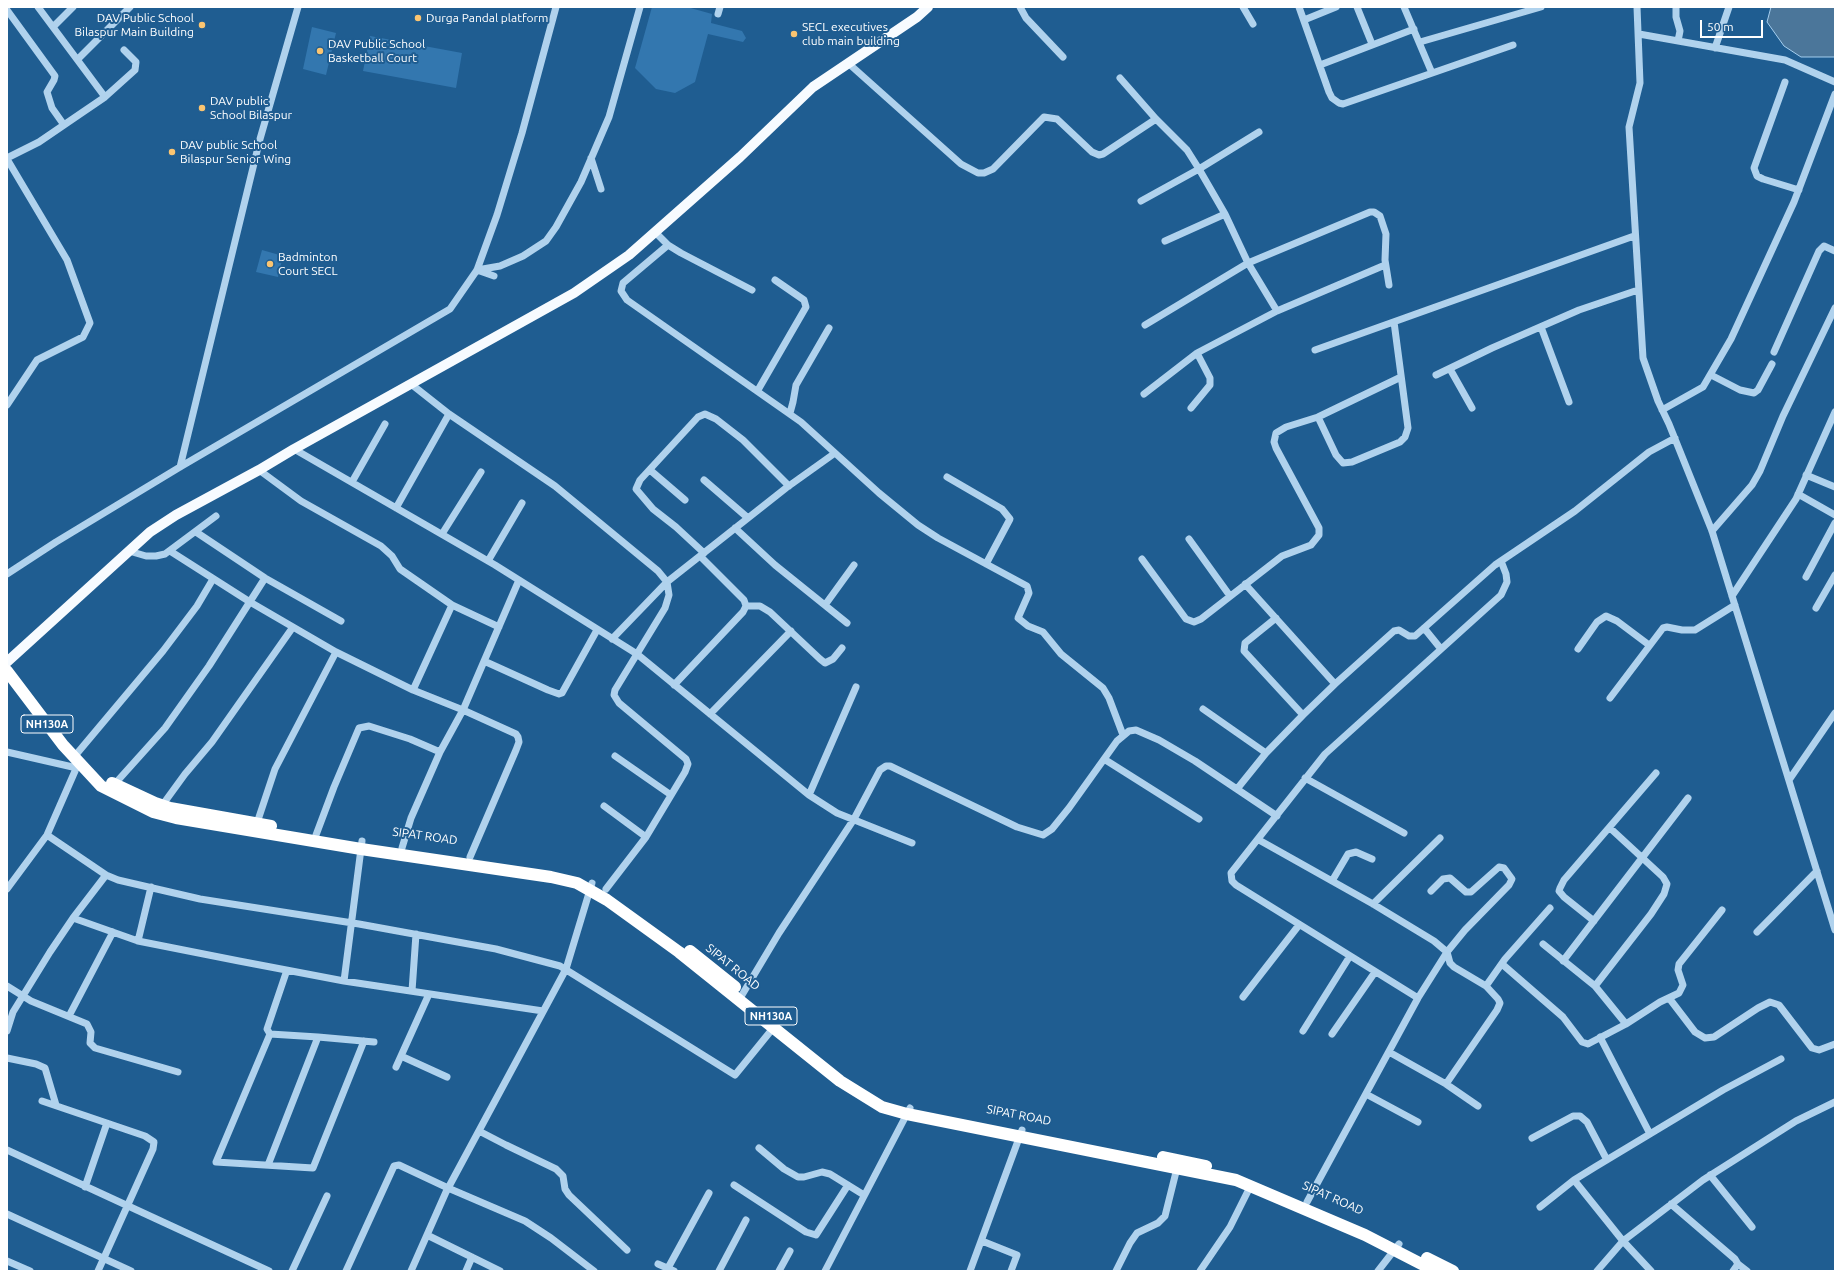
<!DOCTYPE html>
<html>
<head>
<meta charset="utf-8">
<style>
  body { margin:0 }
  #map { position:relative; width:1842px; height:1278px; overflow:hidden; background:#1f5d91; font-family:Ubuntu,sans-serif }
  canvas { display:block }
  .frame { position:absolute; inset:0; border:8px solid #fff; pointer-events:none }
  .scale { position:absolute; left:1700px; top:20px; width:63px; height:18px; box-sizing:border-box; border:2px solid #fff; border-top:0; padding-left:5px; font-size:12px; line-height:14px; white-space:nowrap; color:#fff; -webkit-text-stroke:3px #1f5d91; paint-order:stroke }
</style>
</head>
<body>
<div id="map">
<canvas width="1842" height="1278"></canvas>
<div class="frame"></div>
<div class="scale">50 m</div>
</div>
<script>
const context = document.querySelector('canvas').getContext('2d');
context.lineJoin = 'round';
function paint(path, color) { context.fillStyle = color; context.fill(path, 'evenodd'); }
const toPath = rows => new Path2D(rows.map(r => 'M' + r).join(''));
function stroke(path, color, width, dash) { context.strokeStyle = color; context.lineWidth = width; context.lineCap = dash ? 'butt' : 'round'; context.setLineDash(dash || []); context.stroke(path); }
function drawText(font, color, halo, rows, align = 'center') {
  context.font = font + ' Ubuntu,sans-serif'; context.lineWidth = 4; context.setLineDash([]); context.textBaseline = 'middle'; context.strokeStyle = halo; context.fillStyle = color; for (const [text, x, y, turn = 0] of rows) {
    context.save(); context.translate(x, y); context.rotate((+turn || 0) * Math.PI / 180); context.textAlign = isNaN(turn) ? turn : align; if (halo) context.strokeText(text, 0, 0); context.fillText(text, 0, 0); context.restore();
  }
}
const green = toPath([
  [652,7,687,7,712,14,711,23,742,31,746,38,743,42,708,34,695,82,675,93,656,89,635,68],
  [312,27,336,33,326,75,303,69],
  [370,36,462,53,456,88,363,71],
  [262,250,283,256,278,277,256,272]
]);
const water = toPath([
  [1771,7,1835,7,1835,57,1801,57,1784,46,1767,22,1771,7]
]);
const minor = toPath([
  [38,7,105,97],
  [1020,7,1026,18,1063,57],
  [1243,7,1253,24],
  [1299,7,1329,92,1332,98,1339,103,1343,104,1513,45],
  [1357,7,1372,44],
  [1404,7,1432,73],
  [1637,7,1640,83,1629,127,1643,358,1658,401,1669,424,1712,531,1835,930],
  [1676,7,1676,17,1680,31,1678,41],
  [7,10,55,76,54,80,47,92,52,108,64,125],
  [718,14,720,7],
  [1304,20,1336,7],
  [53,27,73,7],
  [1639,34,1785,60,1835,82],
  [1420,42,1541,7],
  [1715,48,1729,7],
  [78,59,130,7],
  [848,63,961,164,978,173,984,173,993,169,1044,117,1057,119,1092,152,1099,155,1103,154,1156,119],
  [1320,65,1414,29],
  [1120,78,1156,119,1187,150,1199,169,1225,214,1248,263,1277,311],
  [1785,82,1754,168,1757,176,1763,179,1799,190],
  [7,158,39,142,80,114,105,97,135,70,136,62,124,50],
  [591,158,601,189],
  [7,159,67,260,90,323,83,337,37,360,7,405],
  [1141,201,1199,169,1259,132],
  [655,232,668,245,681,253,752,290],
  [1165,241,1225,214],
  [668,245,623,283,621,291,627,300,801,422,879,493,918,525,938,538,1027,586,1029,593,1018,618,1028,626,1043,632,1061,654,1103,688,1109,698,1123,735],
  [477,270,500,266,523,256,546,241,556,227,581,182,609,117,640,7],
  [477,270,494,276],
  [1145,325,1248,263,1370,212,1374,212,1380,216,1386,234,1385,260,1389,285],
  [1541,327,1569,402],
  [1315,350,1634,236],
  [1774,352,1819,251,1824,246,1835,251],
  [1450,369,1472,408],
  [1436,375,1492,348,1579,310,1638,290],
  [1711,375,1740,390,1754,393,1758,390,1772,364],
  [411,384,449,414,555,486,658,571,667,582,669,595,665,608,615,690,614,695,619,703,686,759,688,764,685,772,646,837,606,889],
  [758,390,806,307,804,300,775,280],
  [1144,394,1197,353,1277,311,1385,265],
  [1191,408,1210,385,1210,378,1197,353],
  [1662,410,1703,387,1731,339,1794,202,1835,94],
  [790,413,793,402,796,385,829,328],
  [1318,417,1336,455,1343,463,1352,462,1400,442,1405,437,1408,428,1394,322],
  [294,449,495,565,637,654,809,795,837,813,912,843],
  [180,467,260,139,298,7],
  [259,470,301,501,381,546,392,556,400,569,452,605,499,627],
  [650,470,685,500],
  [1806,475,1835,487],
  [947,477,1002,509,1010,519,986,564],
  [704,480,748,518],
  [352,482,385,424],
  [1798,494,1835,515],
  [396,508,449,414],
  [735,528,775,565,847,623],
  [1712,531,1752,485,1760,471,1783,416,1835,308],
  [196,532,265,578,341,621],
  [442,534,481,472],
  [1189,539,1230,596],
  [129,551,146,556,156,556,165,554,216,516],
  [170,551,250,602,336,652,413,690,463,710,516,734,518,737,519,742,516,750,470,857],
  [704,553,676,527,653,509,636,489,640,480,698,417,705,414,716,419,743,440,789,486],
  [1142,559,1186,619,1194,622,1201,619,1282,556,1311,545,1319,535,1319,528,1276,448,1274,442,1276,433,1286,427,1318,417,1401,377],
  [488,561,522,503],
  [7,574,56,542,180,467,450,309,477,270,497,215,522,133,556,7],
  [1806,577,1835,523],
  [1245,584,1335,684],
  [1732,596,1796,499,1835,412],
  [825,605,854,565],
  [746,606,760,606,770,612,820,659,825,663,833,659,842,648],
  [1816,608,1835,575],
  [1276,618,1245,643,1244,651,1303,715],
  [1424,628,1441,649],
  [612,639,667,582,786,488,835,453],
  [1578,649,1597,622,1606,616,1617,621,1649,645],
  [484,661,548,690,559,694,562,693,597,630],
  [674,685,743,612,746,606,744,600,700,556],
  [413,690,452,605],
  [1610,698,1663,628,1667,627,1682,630,1695,630,1735,605],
  [1203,709,1266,753],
  [710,714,791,631],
  [7,752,77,768],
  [615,756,671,795],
  [74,757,163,651,197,606,213,579],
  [1104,759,1199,819],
  [1305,778,1404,833],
  [1789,780,1835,713],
  [112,787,165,728,209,666,265,578],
  [1237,789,1266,753,1303,715,1335,684,1394,631,1399,630,1409,636,1415,636,1495,565,1575,511,1649,452,1675,438],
  [809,795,856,687],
  [604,806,646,837],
  [161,807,185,774,212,742,293,627],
  [257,823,275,769,336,652],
  [47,835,106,875,118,880,200,899,359,924,496,949,560,966,735,1075,774,1027],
  [316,835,334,787,359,728,369,726,410,739,440,752],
  [1259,840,1373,904,1434,941,1447,952,1450,963,1454,967,1486,986,1498,999,1500,1003,1497,1010,1446,1084],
  [402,848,411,818,440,752,463,710,519,580],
  [1332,881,1348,854,1356,852,1372,859],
  [7,889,47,835,79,762],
  [1373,904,1440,838],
  [73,918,138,941,239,961,344,981,543,1011],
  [1594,921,1564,897,1559,891,1560,888,1564,880,1656,773],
  [1757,932,1817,871],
  [138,941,151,887],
  [1543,944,1595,986,1626,1024],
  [1563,961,1688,798],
  [1502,964,1563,1017,1582,1042,1588,1044,1626,1024,1660,1002,1679,993,1683,985,1678,970,1679,964,1722,910],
  [344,981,362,841],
  [7,986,31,1001,87,1024,91,1032,90,1043,95,1048,178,1072],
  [1486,986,1505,959,1550,908],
  [1595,986,1651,914,1664,894,1667,884,1663,877,1610,828],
  [412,991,416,934],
  [1243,997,1299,925],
  [1418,998,1236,885,1232,881,1231,873,1325,754,1501,595,1507,582,1506,574,1501,561],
  [1669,998,1695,1032,1705,1038,1714,1037,1758,1008,1770,1002,1779,1005,1812,1048,1819,1050,1835,1044],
  [739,1000,779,933,854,819,880,770,886,766,890,766,1017,827,1043,835,1052,829,1069,808,1117,741,1129,731,1136,730,1159,740,1195,761,1277,816],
  [69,1016,113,932],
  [7,1031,13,1012,50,952,73,918,106,875],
  [1303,1031,1350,956],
  [270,1034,267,1029,287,970],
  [1332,1034,1375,972],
  [1600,1037,1650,1134],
  [364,1041,313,1168,216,1162,270,1034,318,1037,374,1042],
  [1389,1052,1446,1084,1478,1106],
  [401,1056,447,1077],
  [7,1058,36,1064,45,1068,56,1105],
  [396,1067,429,994],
  [1366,1094,1418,1122],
  [42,1101,145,1136,154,1142,153,1149,98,1271],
  [479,1131,506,1145,556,1169,563,1176,565,1189,569,1195,627,1250],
  [1532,1138,1573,1116,1580,1116,1587,1122,1607,1160],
  [759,1148,784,1169,798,1177,804,1177,822,1172,830,1174,864,1195],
  [7,1150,269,1271],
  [268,1165,318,1037],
  [1710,1175,1752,1227],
  [1574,1180,1623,1241,1651,1271],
  [734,1185,806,1232,816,1235,848,1185],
  [85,1187,107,1123],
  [1307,1202,1418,998,1447,952,1465,930,1509,885,1512,879,1504,868,1499,867,1471,892,1466,892,1450,878,1443,879,1431,891],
  [1671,1204,1735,1259,1738,1264,1733,1271],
  [1540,1207,1574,1180,1595,1167,1723,1090,1781,1059],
  [7,1214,131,1271],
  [427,1235,500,1271],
  [982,1241,1017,1255,1011,1271],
  [7,1261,30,1271],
  [658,1264,674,1271],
  [1738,1264,1747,1271],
  [668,1268,709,1193],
  [292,1271,327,1196],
  [346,1271,394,1166,399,1165,448,1188,525,1221,551,1238,594,1271],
  [411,1271,446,1192,566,969,592,883],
  [466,1271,472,1257],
  [719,1271,746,1220],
  [779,1271,790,1251],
  [825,1271,910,1108],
  [970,1271,1022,1130],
  [1116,1271,1130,1243,1137,1233,1158,1223,1165,1216,1177,1168],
  [1200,1271,1230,1227,1251,1185],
  [1378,1271,1399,1244],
  [1597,1271,1623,1241,1703,1180,1796,1121,1835,1102]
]);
const major = toPath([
  [7,662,150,532,176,515,259,470,294,449,574,293,629,255,740,157,813,87,917,17,928,7]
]);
const highway = toPath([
  [7,671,63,745,101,786,153,812,176,818,361,849,551,877,577,883,607,900,679,952,840,1081,882,1107,907,1114,1236,1180,1365,1235,1435,1271],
  [112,783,155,803,170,808,271,826],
  [690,951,735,987],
  [1163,1157,1206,1166],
  [1427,1258,1453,1271]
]);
const markers = [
  [418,18,4,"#fbc571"],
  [202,25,4,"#fbc571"],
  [794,34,4,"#fbc571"],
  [320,51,4,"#fbc571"],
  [202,108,4,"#fbc571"],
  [172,152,4,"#fbc571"],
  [270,264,4,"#fbc571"]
];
const shields = [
  [47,724,52],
  [771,1016,52]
];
const shieldNames = [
  ["NH130A",47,724],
  ["NH130A",771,1016]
];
const poiNames = [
  ["DAV Public School",194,18,"right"],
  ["Bilaspur Main Building",194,32,"right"],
  ["Durga Pandal platform",426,18],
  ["SECL executives",802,27],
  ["club main building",802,41],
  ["DAV Public School",328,44],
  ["Basketball Court",328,58],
  ["DAV public",210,101],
  ["School Bilaspur",210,115],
  ["DAV public School",180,145],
  ["Bilaspur Senior Wing",180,159],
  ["Badminton",278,257],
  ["Court SECL",278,271]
];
const streetNames = [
  ["SIPAT ROAD",425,836,8],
  ["SIPAT ROAD",733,967,39],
  ["SIPAT ROAD",1019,1115,11],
  ["SIPAT ROAD",1333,1198,24]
];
paint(green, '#3377af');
paint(water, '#4b769a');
stroke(water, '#a4ceef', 1);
stroke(minor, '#b0d2ed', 7);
stroke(major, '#f7fbff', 10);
stroke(highway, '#fff', 12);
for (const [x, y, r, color] of markers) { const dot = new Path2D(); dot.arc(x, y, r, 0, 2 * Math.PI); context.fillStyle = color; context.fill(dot); stroke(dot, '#1f5d91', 1.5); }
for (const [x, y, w] of shields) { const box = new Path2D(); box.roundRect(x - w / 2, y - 9, w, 18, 3); context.fillStyle = '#1f5d91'; context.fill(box); stroke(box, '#fff', 1); }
drawText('bold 11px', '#fff', null, shieldNames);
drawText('12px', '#fff', '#1f5d91', poiNames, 'left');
drawText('12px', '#fff', '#1f5d91', streetNames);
</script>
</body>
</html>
